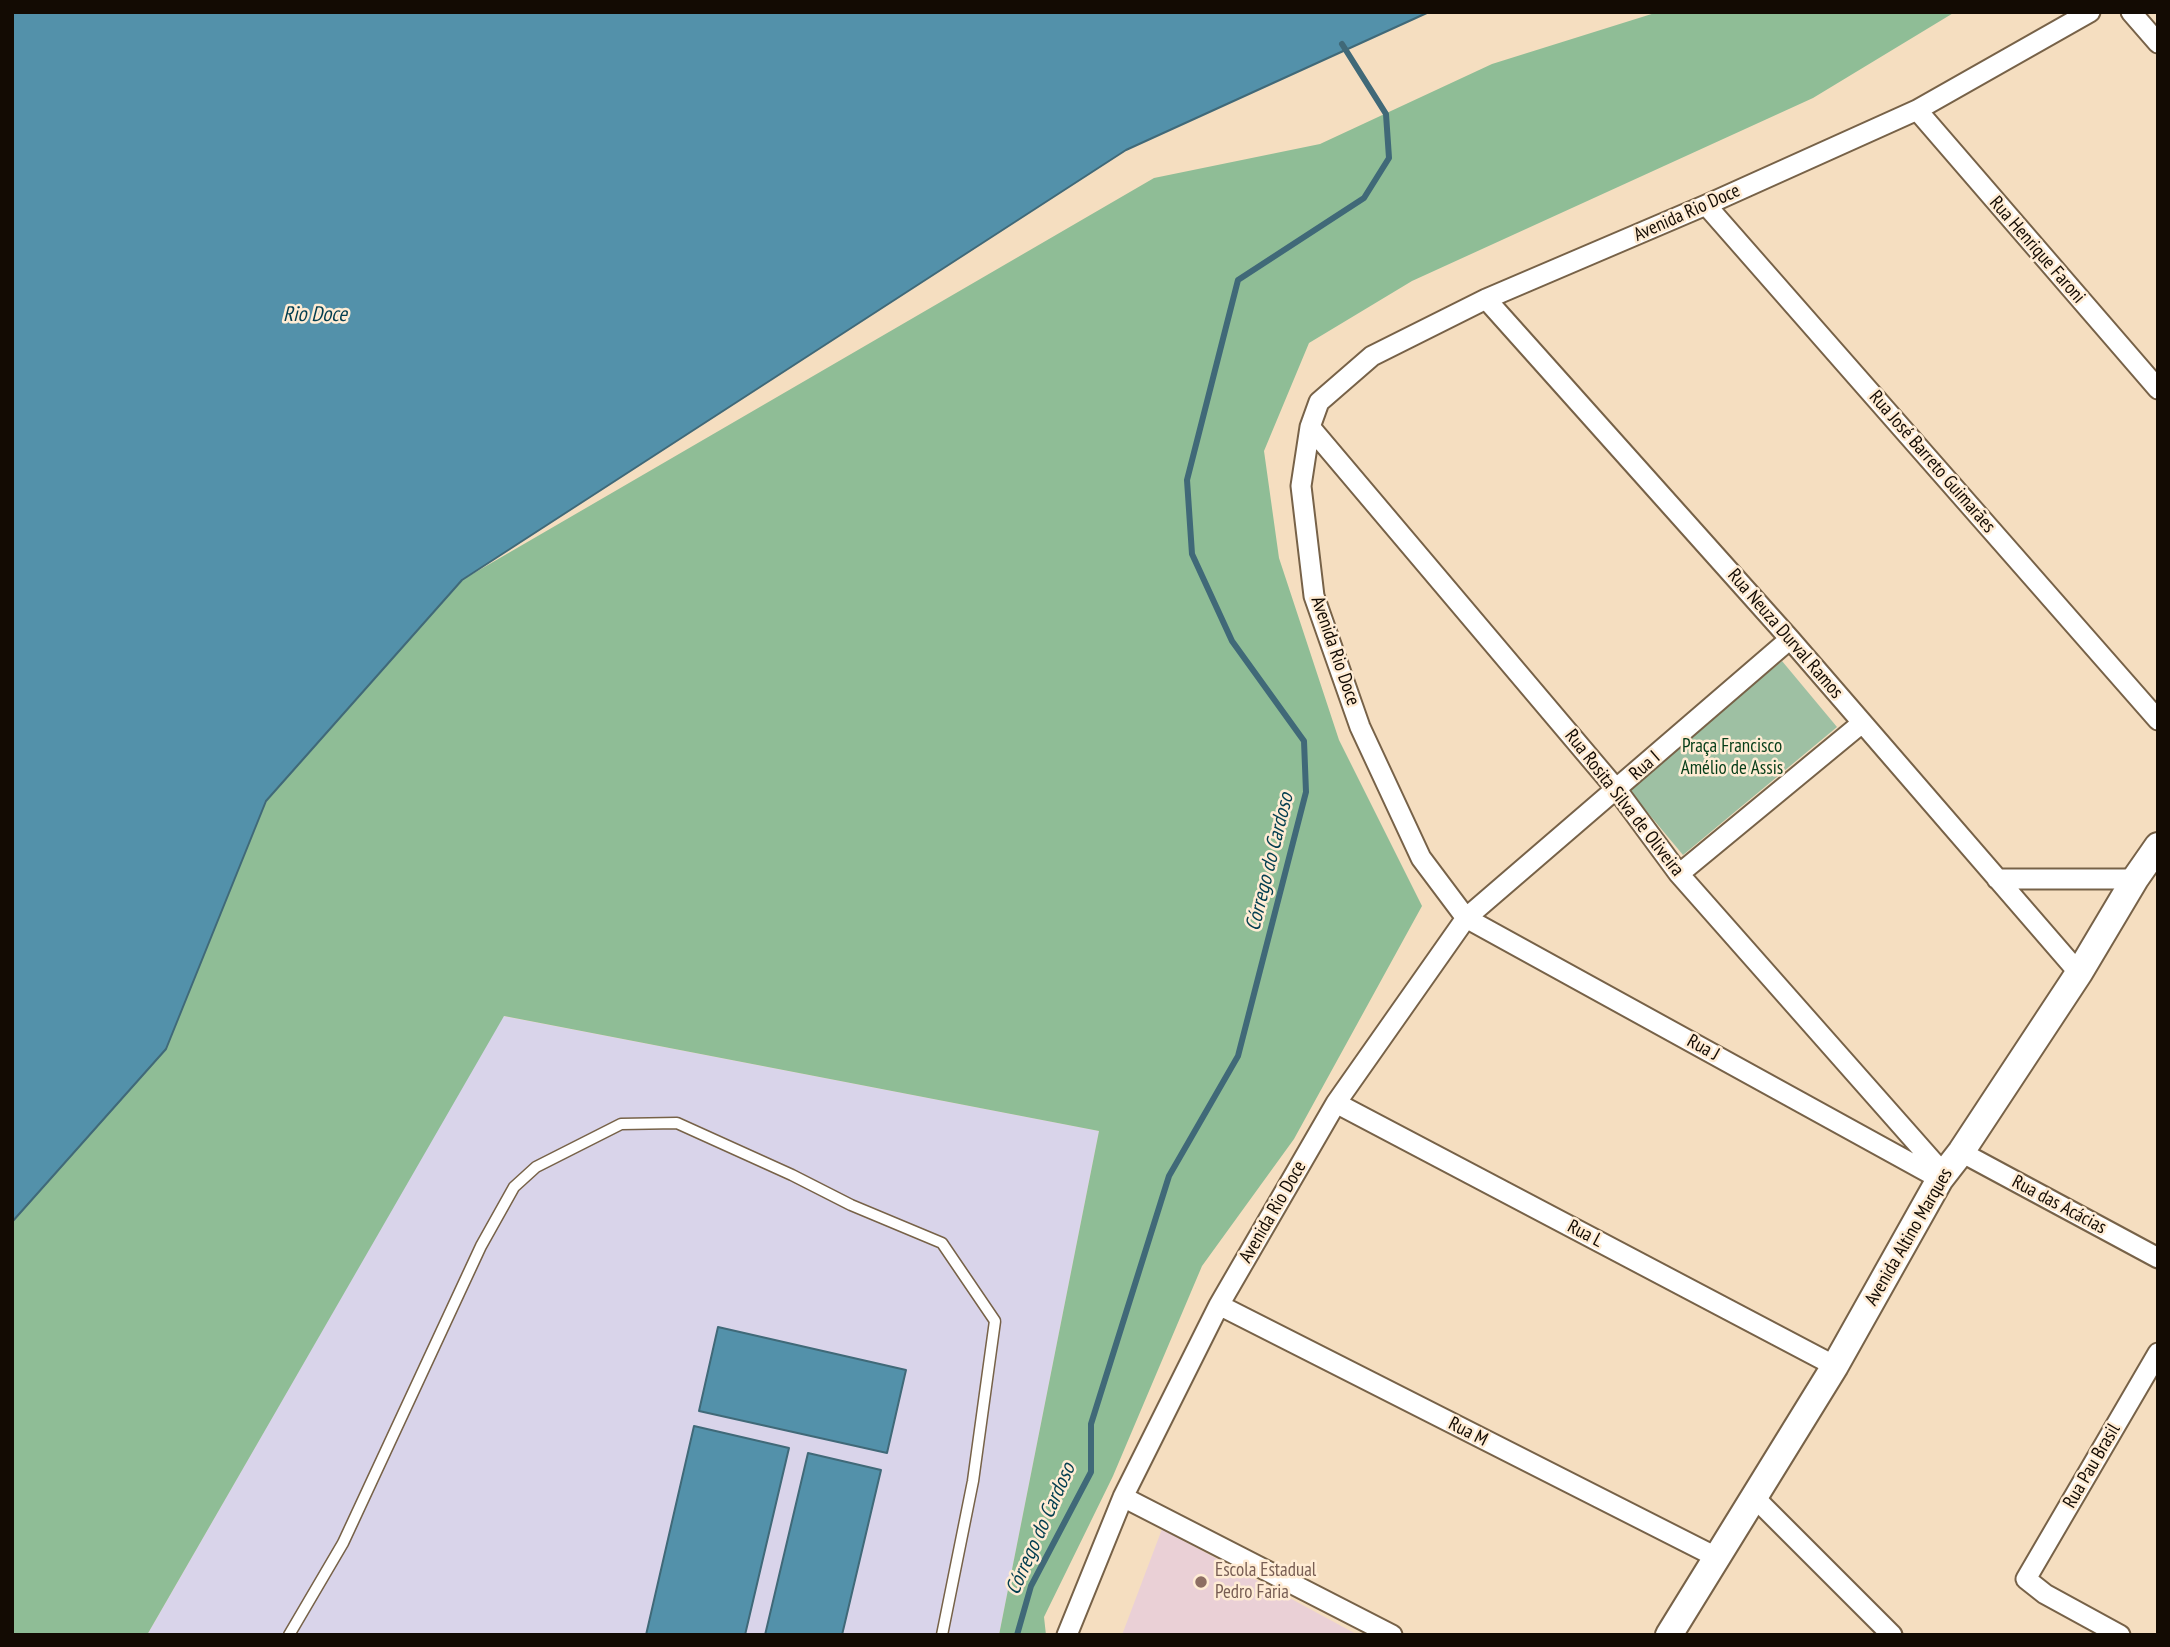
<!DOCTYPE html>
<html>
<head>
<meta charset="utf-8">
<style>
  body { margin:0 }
  #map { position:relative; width:2170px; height:1647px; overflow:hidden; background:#f5dec0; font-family:"PT Sans Narrow",sans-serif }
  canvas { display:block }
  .frame { position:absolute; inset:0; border:14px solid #130b03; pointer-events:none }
</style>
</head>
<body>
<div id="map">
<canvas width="2170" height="1647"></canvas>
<div class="frame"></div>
</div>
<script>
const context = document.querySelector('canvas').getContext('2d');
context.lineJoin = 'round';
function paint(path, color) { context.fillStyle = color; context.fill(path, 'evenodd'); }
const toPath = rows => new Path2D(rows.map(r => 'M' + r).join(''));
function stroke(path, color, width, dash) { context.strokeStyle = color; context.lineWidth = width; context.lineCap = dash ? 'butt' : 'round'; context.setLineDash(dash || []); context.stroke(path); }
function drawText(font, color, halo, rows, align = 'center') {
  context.font = font + ' "PT Sans Narrow",sans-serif'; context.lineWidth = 5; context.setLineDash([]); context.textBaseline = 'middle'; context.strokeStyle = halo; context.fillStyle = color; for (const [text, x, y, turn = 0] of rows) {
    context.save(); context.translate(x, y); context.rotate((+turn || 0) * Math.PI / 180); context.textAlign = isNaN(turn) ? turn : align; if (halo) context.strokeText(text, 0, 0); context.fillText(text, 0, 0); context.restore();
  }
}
const industrial = toPath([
  [503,1016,1099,1131,999,1635,147,1635]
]);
const education = toPath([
  [1162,1529,1358,1635,1122,1635]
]);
const green = toPath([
  [1782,661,1837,727,1683,855,1628,789]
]);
const forest = toPath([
  [1658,12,1955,12,1813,98,1412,281,1309,343,1264,451,1279,558,1339,740,1422,906,1294,1139,1202,1266,1113,1476,1044,1617,1046,1635,999,1635,1099,1131,504,1016,147,1635,12,1635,12,1222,166,1049,266,801,462,580,1154,178,1320,144,1492,64]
]);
const water = toPath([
  [12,12,1429,12,1126,150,462,580,266,801,166,1049,12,1222,12,12],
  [718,1327,906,1370,887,1453,699,1411,718,1327],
  [694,1426,789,1448,745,1635,646,1635,694,1426],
  [808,1453,881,1470,842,1635,765,1635,808,1453]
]);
const stream = toPath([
  [1017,1635,1031,1586,1091,1472,1091,1424,1169,1176,1238,1056,1306,792,1304,741,1232,641,1192,554,1187,480,1238,280,1364,198,1389,158,1386,114,1342,44]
]);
const lane = toPath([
  [289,1635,343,1543,481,1246,514,1187,536,1167,621,1124,677,1123,792,1175,851,1205,942,1243,995,1321,973,1481,942,1635]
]);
const street = toPath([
  [2131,12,2158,43],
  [1917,110,2158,389],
  [1706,205,2158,720],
  [1486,299,1790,639,2079,973],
  [1310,427,1617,790,1679,874,1944,1174],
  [1679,874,1862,723],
  [1997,879,2135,879],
  [1336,1103,1835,1366],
  [1961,1152,2158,1258],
  [1940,1179,1466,918,1421,858,1360,727,1314,596,1301,486,1310,427,1319,402,1372,356,1486,299,1706,205,1917,110,2090,12],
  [1219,1305,1718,1558],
  [1123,1497,1392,1635],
  [1755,1498,1892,1635],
  [1067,1635,1123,1497,1219,1305,1336,1103,1466,918,1790,639],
  [2120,1635,2045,1594,2026,1579,2158,1353]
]);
const secondary = toPath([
  [1669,1635,1835,1366,1940,1179,1961,1152,2079,973,2135,879,2158,846]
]);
const markers = [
  [1201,1582,7,"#8d6e63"]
];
const streetNames = [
  ["Avenida Rio Doce",1687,213,-24],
  ["Rua Henrique Faroni",2037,250,49],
  ["Rua José Barreto Guimarães",1932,462,49],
  ["Rua Neuza Durval Ramos",1785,634,49],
  ["Avenida Rio Doce",1335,651,71],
  ["Rua I",1645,766,-41],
  ["Rua Rosita Silva de Oliveira",1624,803,52],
  ["Rua J",1703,1048,29],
  ["Rua das Acácias",2059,1205,28],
  ["Avenida Rio Doce",1273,1212,-60],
  ["Rua L",1585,1234,28],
  ["Avenida Altino Marques",1909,1237,-60],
  ["Rua M",1468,1432,27],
  ["Rua Pau Brasil",2092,1466,-60]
];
const parkNames = [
  ["Praça Francisco",1732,747],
  ["Amélio de Assis",1732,769]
];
const educationNames = [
  ["Escola Estadual",1215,1571],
  ["Pedro Faria",1215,1593]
];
const waterNames = [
  ["Rio Doce",315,315],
  ["Córrego do Cardoso",1270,862,-76],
  ["Córrego do Cardoso",1041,1529,-66]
];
paint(industrial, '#d9d4ea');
paint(education, '#ead0d6');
paint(green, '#9ec0a3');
paint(forest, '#8fbd96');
paint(water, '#5391aa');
stroke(water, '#406978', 2);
stroke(stream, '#406978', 6);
stroke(lane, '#776248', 13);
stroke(street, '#776248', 23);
stroke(secondary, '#776248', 30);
stroke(lane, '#fff', 10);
stroke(street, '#fff', 19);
stroke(secondary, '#fff', 26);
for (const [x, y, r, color] of markers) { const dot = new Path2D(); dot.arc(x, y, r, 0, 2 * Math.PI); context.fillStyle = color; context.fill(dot); stroke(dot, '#ffecd4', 2.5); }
drawText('19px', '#130b03', '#ffecd4', streetNames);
drawText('19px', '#053d18', '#ffecd4', parkNames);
drawText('19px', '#785e54', '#ffecd4', educationNames, 'left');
drawText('italic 21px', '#023d4f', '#ffecd4', waterNames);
</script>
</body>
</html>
